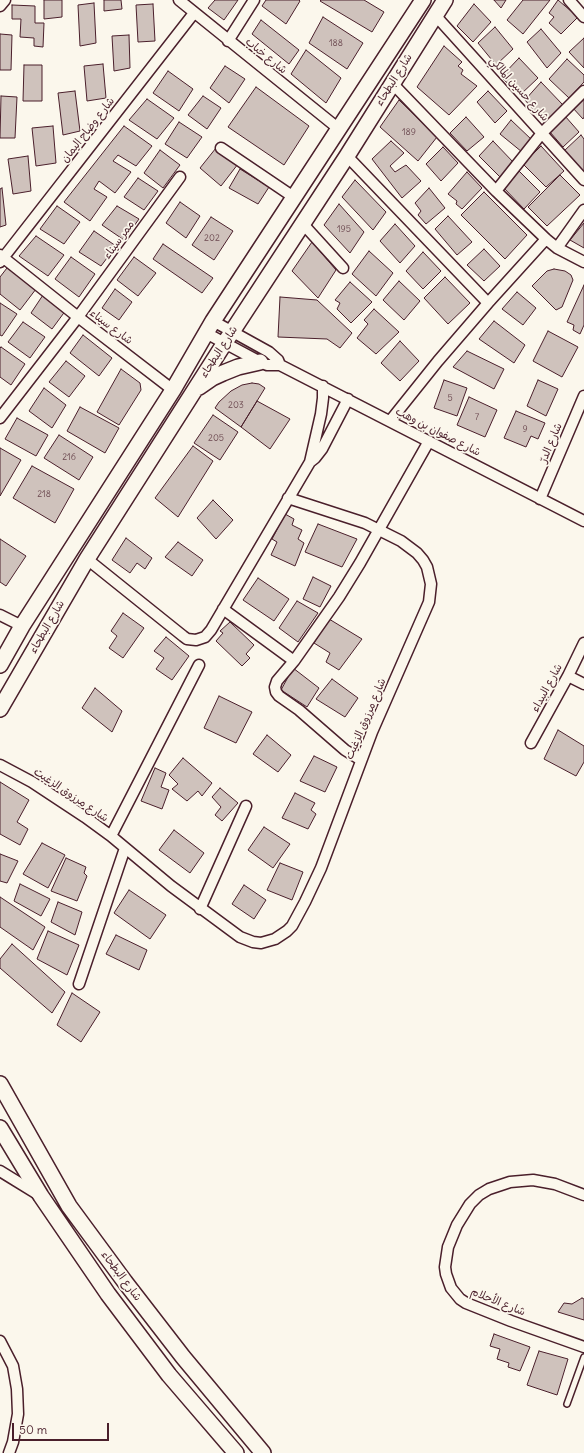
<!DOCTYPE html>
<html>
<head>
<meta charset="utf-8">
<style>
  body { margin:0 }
  #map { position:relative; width:584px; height:1453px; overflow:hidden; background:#fbf7ec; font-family:Delius,sans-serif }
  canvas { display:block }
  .scale { position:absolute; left:12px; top:1423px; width:97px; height:18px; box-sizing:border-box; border:2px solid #4a1f2b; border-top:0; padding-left:5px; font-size:12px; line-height:14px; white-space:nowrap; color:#4a1f2b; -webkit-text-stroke:3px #fbf7ec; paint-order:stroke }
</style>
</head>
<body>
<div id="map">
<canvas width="584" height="1453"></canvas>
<div class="scale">50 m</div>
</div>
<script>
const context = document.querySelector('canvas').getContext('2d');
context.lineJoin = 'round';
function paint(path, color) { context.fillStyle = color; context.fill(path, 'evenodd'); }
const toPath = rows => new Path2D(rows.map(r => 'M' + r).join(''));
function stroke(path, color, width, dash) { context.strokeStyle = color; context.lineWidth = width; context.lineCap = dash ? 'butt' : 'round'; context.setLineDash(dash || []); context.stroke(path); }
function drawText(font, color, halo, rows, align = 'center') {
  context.font = font + ' Delius,"Playpen Sans Arabic",sans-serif'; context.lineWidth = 3.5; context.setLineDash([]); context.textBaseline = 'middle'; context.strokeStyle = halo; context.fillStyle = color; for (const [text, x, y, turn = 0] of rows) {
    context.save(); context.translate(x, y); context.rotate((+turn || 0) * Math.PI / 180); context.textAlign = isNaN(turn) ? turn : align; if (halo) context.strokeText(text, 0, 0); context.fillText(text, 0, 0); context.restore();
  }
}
const building = toPath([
  [44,0,62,0,62,17,44,19,44,0],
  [104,0,121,0,122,9,104,11,104,0],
  [215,0,238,0,224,20,208,8,215,0],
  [266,0,299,0,300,1,286,24,262,6,266,0],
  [321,0,364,0,384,12,372,32,320,1,321,0],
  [494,0,506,0,501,8,494,0],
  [523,0,550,0,523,34,507,20,523,0],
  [558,0,578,17,561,34,549,23,554,17,549,13,558,0],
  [94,3,96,43,80,46,78,5,94,3],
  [153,4,155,41,138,42,136,5,153,4],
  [474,4,491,22,473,42,457,26,474,4],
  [12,5,35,6,35,23,44,23,43,47,34,46,34,38,20,37,21,19,12,19,12,5],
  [323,17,363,43,347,69,309,43,323,17],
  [261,20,299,50,289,64,252,34,261,20],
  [495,27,513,49,496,65,478,43,495,27],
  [541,29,561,53,547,68,527,42,541,29],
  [0,34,12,35,11,70,0,70,0,34],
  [129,35,130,68,114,71,112,36,129,35],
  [584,38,584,68,569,52,584,38],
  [444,46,462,62,458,66,463,70,461,74,477,86,449,115,417,87,444,46],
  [306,50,341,78,326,103,291,74,306,50],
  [519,58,538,78,520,95,501,77,519,58],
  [567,59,584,75,584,82,569,98,549,79,567,59],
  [103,64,106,98,87,101,84,66,103,64],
  [24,65,42,65,42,101,23,101,24,65],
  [225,66,245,79,229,103,210,88,225,66],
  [168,71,193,89,179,111,153,93,168,71],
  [541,82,563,105,546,125,525,100,541,82],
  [256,87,309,126,284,165,228,127,256,87],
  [75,91,80,131,63,135,58,93,75,91],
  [488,91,507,111,495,123,477,102,488,91],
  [584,95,584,117,583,119,572,107,584,95],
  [1,96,17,97,15,138,0,138,1,96],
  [203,96,221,108,207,129,188,115,203,96],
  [147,99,174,118,157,139,129,120,147,99],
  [399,100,437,137,418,161,380,127,399,100],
  [565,116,579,132,563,147,550,132,565,116],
  [466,117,484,137,467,151,450,133,466,117],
  [511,120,532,140,522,152,500,134,511,120],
  [179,122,202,137,187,158,165,144,179,122],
  [53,126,56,163,36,166,32,128,53,126],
  [124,126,152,146,136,166,118,155,113,161,131,172,115,193,99,181,94,189,107,197,90,221,64,202,124,126],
  [581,135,584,139,584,173,564,151,581,135],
  [391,141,404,153,390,166,395,172,406,165,421,181,402,198,372,159,391,141],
  [493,141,514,163,501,178,479,156,493,141],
  [541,146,564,171,546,187,523,164,541,146],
  [443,147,458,163,441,181,426,164,443,147],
  [216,148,238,164,221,186,200,168,216,148],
  [160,150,180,165,163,188,144,173,160,150],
  [28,156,31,191,13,194,8,159,28,156],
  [240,169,269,187,258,204,229,188,240,169],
  [519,171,540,192,524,209,503,187,519,171],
  [467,172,482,188,462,209,456,204,457,201,448,194,467,172],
  [560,175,580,195,547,226,528,207,560,175],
  [138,178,158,191,144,210,124,197,138,178],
  [355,180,386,212,373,230,342,197,355,180],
  [2,188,6,225,0,227,0,189,2,188],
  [429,188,445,208,426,224,418,215,421,211,415,203,429,188],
  [484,192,527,235,505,259,461,215,484,192],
  [180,202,200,216,186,238,166,223,180,202],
  [339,204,364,232,350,253,324,225,339,204],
  [57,206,80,222,64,244,40,229,57,206],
  [117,206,139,219,124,240,102,225,117,206],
  [448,216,472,242,457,255,435,229,448,216],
  [211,217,233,231,214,260,192,245,211,217],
  [584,223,584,248,570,240,584,223],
  [395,224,415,246,400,263,380,241,395,224],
  [94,231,116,246,101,266,79,252,94,231],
  [36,236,64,255,48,276,19,256,36,236],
  [312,242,336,270,318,298,292,271,312,242],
  [163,244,213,278,202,293,153,259,163,244],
  [484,249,500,266,484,281,467,265,484,249],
  [369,251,393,273,376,296,352,274,369,251],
  [423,252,441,271,423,289,406,271,423,252],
  [71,257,95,274,79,297,55,279,71,257],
  [134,257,156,273,138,296,117,280,134,257],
  [7,268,36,289,20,310,0,294,0,277,7,268],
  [554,269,565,271,571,275,573,280,562,307,556,310,532,286,547,271,554,269],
  [445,277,470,303,448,324,424,298,445,277],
  [399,281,420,301,404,320,383,300,399,281],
  [350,282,372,302,351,323,337,309,340,303,335,300,350,282],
  [584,285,584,325,580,334,573,330,574,325,567,322,584,285],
  [115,289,132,302,119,320,102,308,115,289],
  [517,292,536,308,523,325,502,309,517,292],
  [43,295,66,310,52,329,31,313,43,295],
  [280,297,317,300,352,333,340,348,327,339,278,337,280,297],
  [0,303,17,314,2,336,0,335,0,303],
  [374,309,399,332,376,354,357,338,368,324,364,320,374,309],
  [494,321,525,345,514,363,479,339,494,321],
  [23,322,45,337,30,358,8,342,23,322],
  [548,331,578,347,562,377,533,361,548,331],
  [83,335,112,358,99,376,70,353,83,335],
  [400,341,419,361,400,381,381,363,400,341],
  [1,347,25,364,11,385,0,377,0,348,1,347],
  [467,351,504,369,494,389,453,367,467,351],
  [66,361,85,376,69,397,49,382,66,361],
  [121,369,140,383,141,390,119,425,97,412,121,369],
  [444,380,467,388,457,416,434,408,444,380],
  [538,380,558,389,546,416,527,406,538,380],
  [252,383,259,384,265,388,241,427,215,408,219,402,231,391,242,385,252,383],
  [44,388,66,405,52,428,29,411,44,388],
  [469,397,497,410,485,437,457,425,469,397],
  [257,401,290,419,270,449,241,427,257,401],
  [80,407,119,428,105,453,67,431,80,407],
  [516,411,545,423,538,439,531,436,526,447,504,438,516,411],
  [213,415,238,432,220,460,194,443,213,415],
  [17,418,48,435,36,456,5,439,17,418],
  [59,435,93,457,79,480,44,458,59,435],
  [193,446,213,461,178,517,155,498,193,446],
  [0,448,21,460,0,496,0,448],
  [32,466,74,489,55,523,13,498,32,466],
  [213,500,233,520,216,539,197,518,213,500],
  [285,514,294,519,292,525,302,530,298,539,304,543,295,566,271,555,277,542,272,539,285,514],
  [318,524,357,539,342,567,305,552,318,524],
  [126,538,152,558,145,569,137,563,130,573,112,560,126,538],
  [0,539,26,556,6,586,0,582,0,539],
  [178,542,203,560,192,576,165,557,178,542],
  [313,577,331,586,320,607,303,599,313,577],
  [258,578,289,599,274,621,243,600,258,578],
  [297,601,318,613,298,642,279,628,297,601],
  [123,613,144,628,123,658,109,648,117,636,111,631,123,613],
  [329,619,362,639,339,670,326,662,330,653,314,643,329,619],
  [230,622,254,645,246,654,250,658,242,666,216,641,223,633,220,631,230,622],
  [166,637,189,656,172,680,156,669,164,658,154,651,166,637],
  [293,668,319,688,307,707,281,690,293,668],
  [332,679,358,698,345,717,316,699,332,679],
  [95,688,122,711,112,732,82,708,95,688],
  [219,696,252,712,236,743,204,728,219,696],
  [558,730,584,746,584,762,576,776,544,759,558,730],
  [267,735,291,755,278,772,253,754,267,735],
  [314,756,337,767,325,792,300,781,314,756],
  [183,758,212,783,202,796,198,791,187,801,172,789,178,784,169,775,183,758],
  [155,768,166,773,161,787,169,790,162,809,141,801,155,768],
  [0,782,29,800,17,822,28,829,20,845,0,834,0,782],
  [220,788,238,803,222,821,215,815,221,807,212,797,220,788],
  [295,793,315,803,311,810,316,814,308,829,282,818,295,793],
  [264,827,290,844,273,868,248,850,264,827],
  [174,830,204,853,190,873,159,850,174,830],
  [42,843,65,855,48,888,23,874,42,843],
  [0,854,18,861,7,883,0,881,0,854],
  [66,858,86,867,84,873,87,876,77,901,51,891,66,858],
  [280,863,303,872,292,900,267,890,280,863],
  [20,884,50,899,41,916,14,901,20,884],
  [244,885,266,900,254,919,232,904,244,885],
  [129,890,166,915,150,939,114,913,129,890],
  [0,897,45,927,33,950,0,927,0,897],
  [58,902,82,912,75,935,51,922,58,902],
  [48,931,79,945,67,975,37,959,48,931],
  [116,935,147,950,139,970,106,954,116,935],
  [12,944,65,992,52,1013,0,968,0,959,12,944],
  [72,993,100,1012,81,1042,57,1025,72,993],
  [582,1298,584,1299,584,1320,558,1312,564,1303,572,1304,582,1298],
  [494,1334,530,1347,520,1371,508,1367,509,1363,497,1359,500,1349,490,1346,494,1334],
  [539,1351,568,1359,557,1395,527,1385,539,1351]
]);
const lane = toPath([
  [567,1404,584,1357]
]);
const street = toPath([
  [179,0,339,129],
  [569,0,584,17],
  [0,6,5,0],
  [435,15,584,180],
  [228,41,254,0],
  [392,83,496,191,546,239,557,248,584,262],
  [221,148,295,198],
  [347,156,488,303],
  [496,191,542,133,584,91],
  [303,224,343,268],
  [557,248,584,210],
  [0,255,78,317,173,390],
  [0,262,194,13],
  [213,321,269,352,278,360,280,365],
  [206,333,260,362,267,365,280,365,584,521],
  [0,418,78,317,180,177],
  [390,421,438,361,488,303,546,239],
  [310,462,315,458,322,449,348,399],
  [540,499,584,396],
  [87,559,183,636,187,639,196,640,205,637,211,630,310,462,321,414,323,398,323,386],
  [223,609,294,661],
  [0,615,22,626],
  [568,676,584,684],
  [531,743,568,676,584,643],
  [361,760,345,750,299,710,279,696,276,692,275,687,277,681,294,661,339,597,360,563,429,441],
  [0,765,32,782,85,817,111,836,171,886,240,937,253,942,261,943,275,939,287,931,292,926,305,902,321,868,372,732,429,602,431,584,427,567,423,560,417,553,401,541,365,523,288,498],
  [111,836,199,665],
  [200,909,246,806],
  [79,984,125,848],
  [0,1171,39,1195],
  [584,1195,555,1184,533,1180,510,1182,489,1189,479,1195,470,1204,457,1225,448,1247,445,1267,446,1274,451,1288,460,1299,466,1303,511,1321,584,1347],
  [0,1341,13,1366,17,1389,18,1414,13,1442,9,1453]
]);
const secondary = toPath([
  [199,387,212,378,223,373,238,367,260,362],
  [0,665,22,626,173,390,213,321,423,0],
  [0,709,87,559,224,344,347,156,445,0],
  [0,1084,69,1206,125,1282,183,1357,263,1453],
  [0,1128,41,1196,108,1294,169,1375,236,1453]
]);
const numberNames = [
  ["188",336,43],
  ["189",409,132],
  ["195",344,229],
  ["202",212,238],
  ["5",450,398],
  ["203",236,405],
  ["7",477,417],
  ["9",525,429],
  ["205",216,438],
  ["216",69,457],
  ["218",44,494]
];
const streetNames = [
  ["شارع خباب",266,56,39],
  ["شارع البطحاء",394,80,-58],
  ["شارع حسين المالكي",519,89,48],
  ["شارع وضاح اليمان",88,130,-52],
  ["ممر سيناء",119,240,-54],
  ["شارع سيناء",111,327,37],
  ["شارع البطحاء",219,352,-57],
  ["شارع صفوان بن وهب",438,432,27],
  ["شارع الدرّ",551,443,-67],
  ["شارع البطحاء",47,627,-60],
  ["شارع البيداء",547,688,-62],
  ["شارع مرزوق الزغيت",366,719,-67],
  ["شارع مرزوق الزغيت",71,795,34],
  ["شارع البطحاء",121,1276,53],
  ["شارع الأحلام",498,1302,22]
];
paint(building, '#cfc2bc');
stroke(building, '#4a1f2b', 1);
stroke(lane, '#4a1f2b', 8);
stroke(street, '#4a1f2b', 13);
stroke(secondary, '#4a1f2b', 18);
stroke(lane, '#fbf7ec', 5);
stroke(street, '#fbf7ec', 10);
stroke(secondary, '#fbf7ec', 15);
drawText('9px', '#6b484f', null, numberNames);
drawText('11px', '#4a1f2b', '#fbf7ec', streetNames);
</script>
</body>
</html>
